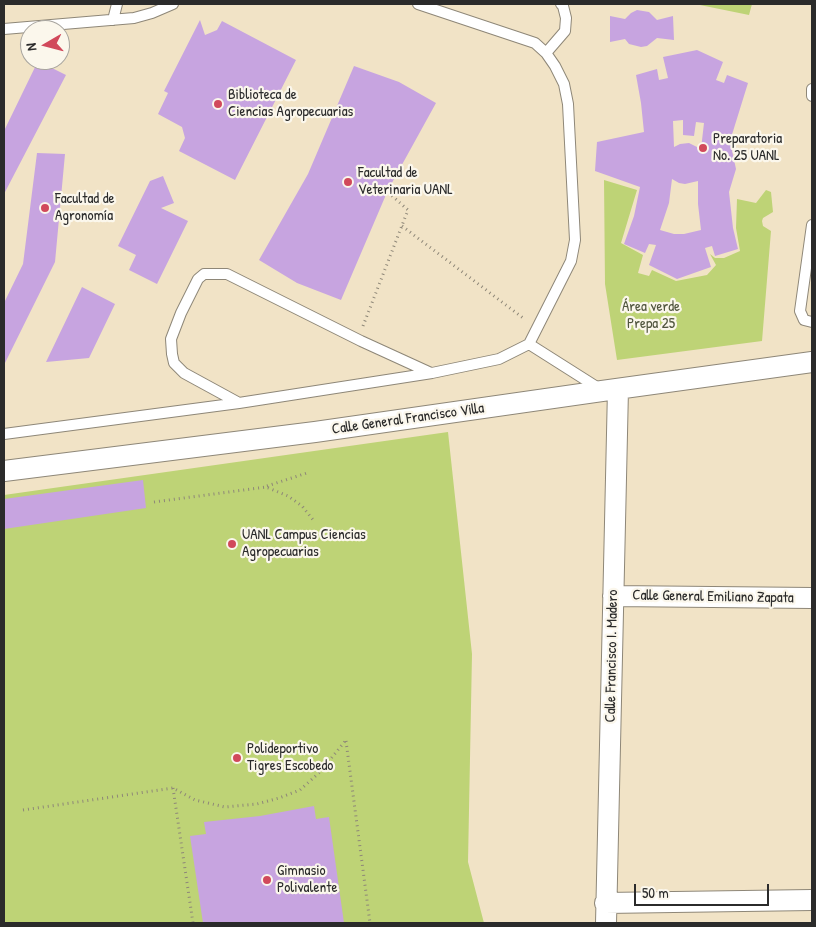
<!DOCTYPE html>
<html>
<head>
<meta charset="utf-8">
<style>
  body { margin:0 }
  #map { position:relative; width:816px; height:927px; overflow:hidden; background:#f1e3c6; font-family:"Patrick Hand",sans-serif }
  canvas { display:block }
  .frame { position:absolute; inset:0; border:5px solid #2b2b2b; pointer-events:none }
  .north { position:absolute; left:20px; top:20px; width:50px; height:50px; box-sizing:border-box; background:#fbf7ec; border:1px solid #a8a59f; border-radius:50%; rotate:262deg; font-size:14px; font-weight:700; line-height:20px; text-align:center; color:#2b2b2b }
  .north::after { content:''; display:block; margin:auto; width:18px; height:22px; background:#d1495b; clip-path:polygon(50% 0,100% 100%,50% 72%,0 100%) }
  .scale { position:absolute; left:634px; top:884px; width:135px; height:22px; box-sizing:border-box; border:2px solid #2b2b2b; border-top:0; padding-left:6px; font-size:15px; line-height:18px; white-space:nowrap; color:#2b2b2b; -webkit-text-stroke:4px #fbf7ec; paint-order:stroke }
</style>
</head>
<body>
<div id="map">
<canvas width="816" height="927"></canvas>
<div class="frame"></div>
<div class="north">N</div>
<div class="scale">50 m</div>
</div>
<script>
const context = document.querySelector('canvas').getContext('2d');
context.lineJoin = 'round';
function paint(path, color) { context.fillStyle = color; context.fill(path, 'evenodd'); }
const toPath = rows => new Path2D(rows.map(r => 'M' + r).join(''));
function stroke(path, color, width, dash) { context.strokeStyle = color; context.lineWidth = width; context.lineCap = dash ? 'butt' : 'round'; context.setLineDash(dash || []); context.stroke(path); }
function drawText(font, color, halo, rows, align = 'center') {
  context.font = font + ' "Patrick Hand",sans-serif'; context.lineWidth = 4.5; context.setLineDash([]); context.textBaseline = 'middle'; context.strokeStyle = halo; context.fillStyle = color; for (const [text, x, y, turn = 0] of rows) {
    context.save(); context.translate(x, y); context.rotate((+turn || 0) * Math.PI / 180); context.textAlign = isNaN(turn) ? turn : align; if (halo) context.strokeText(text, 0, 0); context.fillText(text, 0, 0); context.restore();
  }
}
const green = toPath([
  [695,4,752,4,749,15],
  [604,180,637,190,621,243,643,255,638,273,649,276,652,270,676,281,707,275,716,265,710,254,715,258,724,258,740,251,736,228,737,199,756,203,766,190,771,192,773,212,763,218,762,221,763,226,771,231,762,341,617,360,605,284],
  [448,432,472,654,468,862,484,923,4,923,4,495]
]);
const building = toPath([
  [637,10,649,12,657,20,673,16,674,40,657,38,647,46,641,47,629,44,625,39,610,42,610,16,625,19,631,13],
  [200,20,205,35,217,30,222,21,296,60,235,180,179,151,185,138,182,127,158,114,168,93,164,91],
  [697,50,723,62,716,80,724,83,727,75,748,83,730,141,736,169,729,192,733,228,738,249,715,256,712,246,705,248,711,267,677,279,649,265,656,245,649,244,645,253,624,244,634,216,640,187,595,171,597,142,644,132,641,103,636,75,657,69,659,80,668,78,663,57],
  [683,120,683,135,694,136,696,122,704,123,701,149,689,143,680,144,674,147,673,121],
  [672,179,679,183,685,184,698,181,698,204,701,230,684,234,674,234,660,230,669,203],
  [38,61,66,75,4,194,4,131],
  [354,66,399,82,436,103,388,190,341,300,297,283,259,260,308,174],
  [37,153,65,154,55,262,4,365,4,303,23,264],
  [163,176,174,203,161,208,188,221,157,284,129,270,136,255,118,246,150,181],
  [82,287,115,304,89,358,46,362],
  [143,480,146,508,4,529,4,499],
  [314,806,316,819,329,817,344,923,203,923,190,836,206,834,204,822,260,816]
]);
const path = toPath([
  [402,226,523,318],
  [363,326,408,210,389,193],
  [267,486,307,473],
  [154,502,266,487,288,496,302,506,314,521],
  [346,741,370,923],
  [173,788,193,923],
  [23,810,173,788,195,800,225,807,257,804,279,798,300,790,320,772,346,740]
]);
const lane = toPath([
  [113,20,117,4],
  [4,29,134,18,152,13,173,4],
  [546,53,565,31,566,18,563,6,561,4],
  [812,89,812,96],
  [812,225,800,311,804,320,812,322],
  [529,344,600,389],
  [239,403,184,373,174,363,172,354,171,339,181,313,198,279,204,274,227,274,361,341,431,373],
  [4,434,239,403,432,373,499,359,529,344,571,261,575,240,568,104,564,84,555,66,546,53,535,43,418,4]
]);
const street = toPath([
  [4,471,315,432,602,391,812,362],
  [613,596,812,598],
  [605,903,812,900],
  [606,923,618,389]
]);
const markers = [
  [218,104,5,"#d1495b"],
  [703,148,5,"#d1495b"],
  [348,182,5,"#d1495b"],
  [45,208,5,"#d1495b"],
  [232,544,5,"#d1495b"],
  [237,758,5,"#d1495b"],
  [267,880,5,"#d1495b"]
];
const poiNames = [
  ["Biblioteca de",228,95],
  ["Ciencias Agropecuarias",228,112],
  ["Preparatoria",713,139],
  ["No. 25 UANL",713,156],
  ["Facultad de",358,173],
  ["Veterinaria UANL",358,190],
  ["Facultad de",55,199],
  ["Agronomía",55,216],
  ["UANL Campus Ciencias",242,535],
  ["Agropecuarias",242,552],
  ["Polideportivo",247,749],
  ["Tigres Escobedo",247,766],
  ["Gimnasio",277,871],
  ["Polivalente",277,888]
];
const parkNames = [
  ["Área verde",651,307],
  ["Prepa 25",651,324]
];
const streetNames = [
  ["Calle General Francisco Villa",408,419,-8],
  ["Calle General Emiliano Zapata",713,597,1],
  ["Calle Francisco I. Madero",612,656,-89]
];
paint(green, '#bed376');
paint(building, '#c7a4e0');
stroke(lane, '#8e8778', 12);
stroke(street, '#8e8778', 22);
stroke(path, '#8e8778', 3, [1, 4]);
stroke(lane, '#fff', 10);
stroke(street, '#fff', 20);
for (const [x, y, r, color] of markers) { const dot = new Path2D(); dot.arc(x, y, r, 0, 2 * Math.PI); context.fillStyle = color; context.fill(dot); stroke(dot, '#fbf7ec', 2); }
drawText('15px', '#2b2b2b', '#fbf7ec', poiNames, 'left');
drawText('15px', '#50553e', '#fbf7ec', parkNames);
drawText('15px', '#2b2b2b', '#fbf7ec', streetNames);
</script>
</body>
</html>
